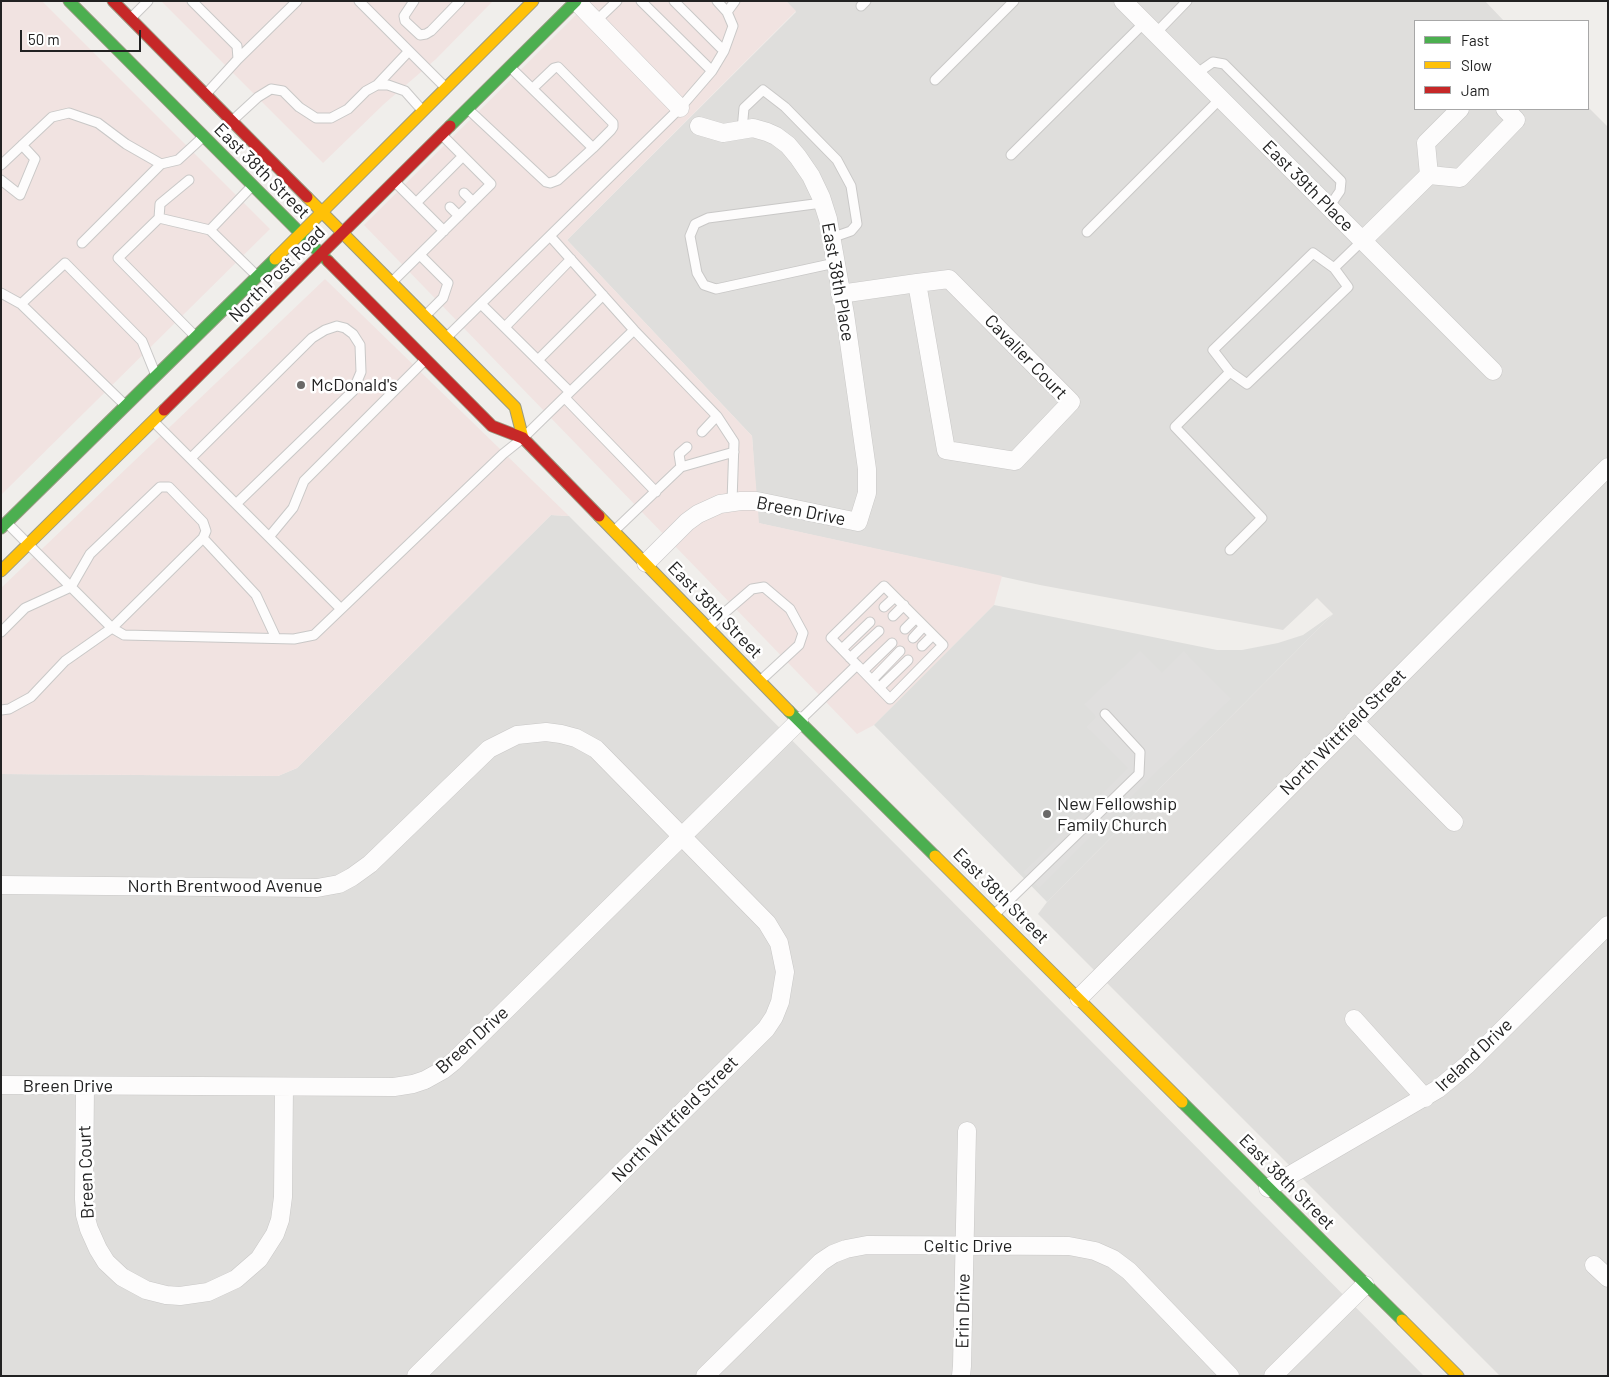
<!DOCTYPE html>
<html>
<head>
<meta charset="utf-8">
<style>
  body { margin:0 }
  #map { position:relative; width:1609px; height:1377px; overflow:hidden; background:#f0eeeb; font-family:Barlow,sans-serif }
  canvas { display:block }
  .frame { position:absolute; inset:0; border:2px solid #222; pointer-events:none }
  .legend { position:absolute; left:1414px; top:20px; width:175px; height:90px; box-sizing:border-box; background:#fff; border:1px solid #a7a7a7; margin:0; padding:6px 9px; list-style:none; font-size:15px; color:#222 }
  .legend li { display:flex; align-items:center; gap:10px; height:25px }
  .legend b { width:25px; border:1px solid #a7a7a7 }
  .scale { position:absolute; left:20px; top:30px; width:121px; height:22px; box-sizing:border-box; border:2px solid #222; border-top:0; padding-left:6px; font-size:15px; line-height:18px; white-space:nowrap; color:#222; -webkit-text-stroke:4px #fff; paint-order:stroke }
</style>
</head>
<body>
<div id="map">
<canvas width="1609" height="1377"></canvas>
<div class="frame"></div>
<ul class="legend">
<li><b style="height:6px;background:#4caf50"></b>Fast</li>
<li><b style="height:6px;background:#ffc107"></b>Slow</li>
<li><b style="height:6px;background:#c62828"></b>Jam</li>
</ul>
<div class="scale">50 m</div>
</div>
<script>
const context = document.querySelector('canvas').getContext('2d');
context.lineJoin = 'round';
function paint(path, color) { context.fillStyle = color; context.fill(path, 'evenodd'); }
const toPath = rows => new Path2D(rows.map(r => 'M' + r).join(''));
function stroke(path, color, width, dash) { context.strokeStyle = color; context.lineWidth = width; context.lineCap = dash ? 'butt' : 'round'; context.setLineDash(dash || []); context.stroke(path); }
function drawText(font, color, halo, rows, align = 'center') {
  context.font = font + ' Barlow,sans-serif'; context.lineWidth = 5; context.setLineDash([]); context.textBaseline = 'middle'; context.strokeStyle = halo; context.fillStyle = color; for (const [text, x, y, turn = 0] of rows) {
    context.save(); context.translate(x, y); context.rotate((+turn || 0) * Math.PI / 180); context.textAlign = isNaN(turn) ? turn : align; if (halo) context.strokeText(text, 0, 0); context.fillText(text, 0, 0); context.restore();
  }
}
const residential = toPath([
  [786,1,1485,1,1504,21,1415,21,1415,109,1588,109,1588,107,1608,127,1608,1376,1500,1376,1038,914,1047,902,1333,614,1317,598,1283,630,1040,585,758,523,752,436,567,240,796,12],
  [551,515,569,516,1424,1376,1,1376,1,774,278,776,297,768]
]);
const commercial = toPath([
  [1,1,42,1,270,229,1,495],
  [161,1,493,1,436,59,384,104,323,163],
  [590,1,786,1,796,11,567,240,752,436,759,523,1002,576,994,605,874,725,857,734,364,225],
  [325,279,569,516,551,515,297,768,278,776,1,774,1,588]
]);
const religious = toPath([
  [994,605,1217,650,1242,650,1278,643,1303,635,1333,614,1047,902,874,725]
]);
const parking = toPath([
  [1140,651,1162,673,1184,651,1231,699,1039,888,1023,872,1128,768,1086,727,1096,717,1084,704]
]);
const lane = toPath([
  [192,1,237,46,238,59,207,93],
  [359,1,444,86],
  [414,1,404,16,405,21,420,35,426,34,431,31,460,1],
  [641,1,712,71],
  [674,1,724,51],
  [861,6,866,1],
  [727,12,735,1],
  [132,17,148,1],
  [596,21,617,1],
  [1155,34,1187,1],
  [238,59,297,1],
  [1196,74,1213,62,1224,64,1341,181,1340,191,1329,207],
  [935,80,1014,1],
  [377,85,409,51],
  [533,88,554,68,558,67,613,123,613,127,611,130,593,148],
  [470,111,546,182,550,183,558,180,593,148,512,69],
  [233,120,258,97,271,89,283,91,299,107,316,118,331,118,348,109,366,91,377,85,388,85,405,91,421,109],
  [742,130,744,108,763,90,785,107,837,160,851,186,857,224,851,231,831,238],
  [1011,155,1144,23],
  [1,165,52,117,69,113,98,123,126,144,161,164],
  [1,180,20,195,35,159,22,145],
  [397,184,444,231],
  [252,186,210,230,255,274],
  [464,193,473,202],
  [416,203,463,156],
  [822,203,708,218,695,224,690,236,697,273,704,285,716,289,835,263],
  [450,207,459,216],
  [159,218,160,204,189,180],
  [1087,232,1220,99],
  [550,236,634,330,717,416,734,442,732,502],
  [82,243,161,164,178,160,203,137],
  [420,255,448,283,443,298,426,315],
  [392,282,491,184,443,136],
  [1,293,21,304],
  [505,327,571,259],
  [194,335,118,258,159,218,210,230],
  [447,337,680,108,712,71,724,51,733,26,727,12,717,1],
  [538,360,603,295],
  [1230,372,1213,350,1313,253,1334,268],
  [570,392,634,330],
  [565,398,656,492],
  [124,404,21,304,65,263,142,341,155,373],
  [155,423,341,609],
  [702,432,717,416],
  [191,458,312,338,325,330,337,326,345,328,353,334,360,345,361,372,353,391,236,504],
  [681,467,679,454,687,447],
  [9,525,112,628,124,635,294,639,314,635,503,454,523,438,570,392,481,304],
  [614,531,681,467,734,452],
  [269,537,293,508,304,481,425,360],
  [203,538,256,595,276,638],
  [1230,550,1262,518,1175,427,1230,372,1247,384,1348,287,1334,268,1362,241],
  [884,607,895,597],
  [893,616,904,605],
  [708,627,752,589,764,587,790,609,803,633,799,645,760,681],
  [905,629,916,618],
  [1,632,25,608,71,587,90,554,160,487,169,487,203,522,206,531,203,538,112,628,65,661,31,697,9,709,1,710],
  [913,638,924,626],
  [922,646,933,635],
  [842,649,870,622],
  [850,658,879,631],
  [863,671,892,643],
  [872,680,900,651],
  [879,688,908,660],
  [799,721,857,665,831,638,884,586,943,645,890,699,857,665],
  [995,914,1139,774,1140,752,1105,714]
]);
const street = toPath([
  [576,1,680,108],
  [1123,1,1493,371],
  [1429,175,1460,178,1516,120,1505,109],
  [1429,175,1426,143,1460,109],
  [1362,241,1429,175],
  [949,279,1071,402,1015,461,946,450,917,283,949,279],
  [840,294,917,283],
  [646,563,687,522,698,514,720,504,741,501,757,501,858,522,867,493,867,469,845,314,828,219,821,197,811,176,798,157,788,145,776,136,767,132,753,128,723,133,699,126],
  [1354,721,1454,822],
  [1,885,317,888,339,884,352,877,370,864,489,749,517,735,546,732,561,734,576,738,596,749,767,923,779,943,785,972,780,1002,774,1017,766,1029,416,1376],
  [1079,998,1608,467],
  [1354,1019,1425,1098],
  [1,1085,394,1087,413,1084,425,1080,443,1070,453,1062,799,721],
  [85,1086,84,1199,85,1215,89,1229,98,1249,106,1262,122,1277,146,1290,166,1295,180,1296,208,1292,236,1279,259,1259,275,1234,280,1220,283,1197,284,1087],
  [1268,1188,1438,1089,1467,1065,1608,925],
  [1594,1265,1608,1278],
  [705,1376,821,1262,833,1254,846,1249,867,1245,1069,1246,1095,1251,1113,1259,1129,1271,1230,1376],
  [961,1376,962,1366,967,1131],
  [1273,1376,1365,1285]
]);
const fast = toPath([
  [69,1,328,261],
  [450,126,576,1],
  [1,528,275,259],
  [789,711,935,856],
  [1182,1102,1402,1320]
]);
const slow = toPath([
  [307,197,515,407,523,438],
  [275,259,533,1],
  [599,516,789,711],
  [1,571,164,410],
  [935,856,1182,1102],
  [1402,1320,1458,1376]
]);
const jam = toPath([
  [113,1,307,197],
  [328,261,492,426,523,438,599,516],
  [164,410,450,126]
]);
const markers = [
  [301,385,5,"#6a6968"],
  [1047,814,5,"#6a6968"]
];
const streetNames = [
  ["East 38th Street",262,171,45],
  ["East 39th Place",1308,186,45],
  ["North Post Road",277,274,-45],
  ["East 38th Place",838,282,80],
  ["Cavalier Court",1026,357,46],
  ["Breen Drive",801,511,11],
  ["East 38th Street",715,610,46],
  ["North Wittfield Street",1343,732,-45],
  ["North Brentwood Avenue",225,886],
  ["East 38th Street",1001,896,45],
  ["Breen Drive",472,1040,-42],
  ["Ireland Drive",1474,1055,-43],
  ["Breen Drive",68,1086],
  ["North Wittfield Street",675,1119,-45],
  ["Breen Court",86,1172,-92],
  ["East 38th Street",1287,1182,45],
  ["Celtic Drive",968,1246],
  ["Erin Drive",963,1311,-89]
];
const poiNames = [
  ["McDonald's",311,385],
  ["New Fellowship",1057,804],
  ["Family Church",1057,825]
];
paint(residential, '#dfdedc');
paint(commercial, '#f1e3e1');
paint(religious, '#dededc');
paint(parking, '#e0dfde');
stroke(lane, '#c9c8c7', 11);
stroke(street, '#c9c8c7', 19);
stroke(fast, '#999a82', 13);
stroke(slow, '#999a82', 13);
stroke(jam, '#999a82', 13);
stroke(lane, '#fdfcfc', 9);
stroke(street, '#fdfcfc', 18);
stroke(fast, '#4caf50', 11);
stroke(slow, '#ffc107', 11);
stroke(jam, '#c62828', 11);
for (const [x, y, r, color] of markers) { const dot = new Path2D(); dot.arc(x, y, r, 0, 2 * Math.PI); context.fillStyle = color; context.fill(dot); stroke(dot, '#fff', 2); }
drawText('18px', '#222', '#fff', streetNames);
drawText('18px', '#222', '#fff', poiNames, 'left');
</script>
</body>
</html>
